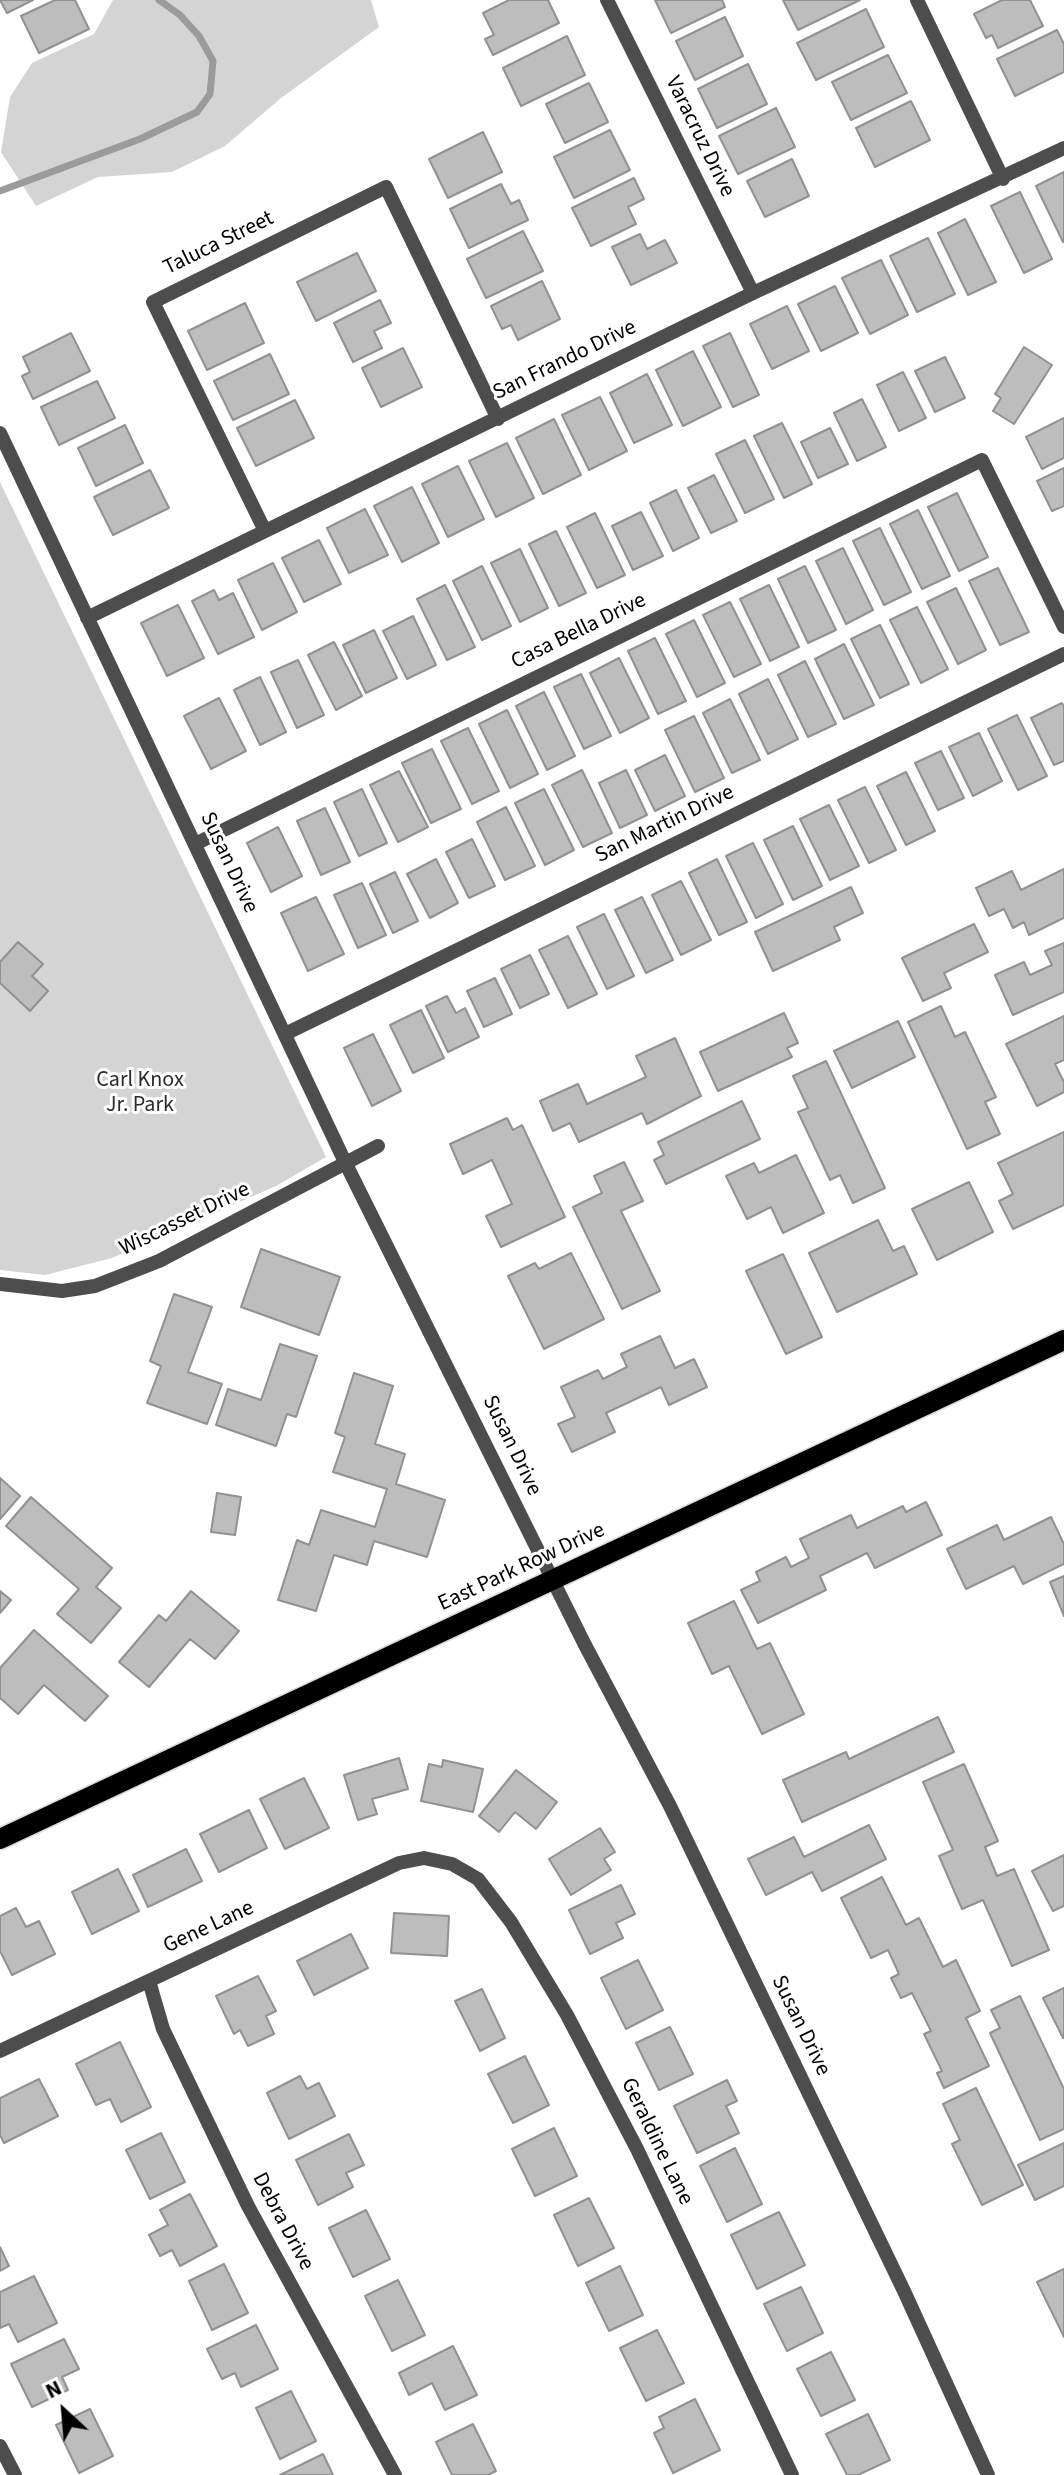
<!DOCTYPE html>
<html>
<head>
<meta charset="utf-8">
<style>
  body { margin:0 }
  #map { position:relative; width:1064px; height:2475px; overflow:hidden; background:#fff; font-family:"Source Sans 3",sans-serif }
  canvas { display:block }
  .north { position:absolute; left:24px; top:2371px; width:80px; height:80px; -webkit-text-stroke:6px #fff; paint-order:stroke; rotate:334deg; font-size:22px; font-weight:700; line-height:32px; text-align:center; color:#000 }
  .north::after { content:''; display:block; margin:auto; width:28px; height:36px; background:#000; clip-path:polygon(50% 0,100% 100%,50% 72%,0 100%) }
</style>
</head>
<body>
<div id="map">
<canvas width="1064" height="2475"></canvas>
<div class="north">N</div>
</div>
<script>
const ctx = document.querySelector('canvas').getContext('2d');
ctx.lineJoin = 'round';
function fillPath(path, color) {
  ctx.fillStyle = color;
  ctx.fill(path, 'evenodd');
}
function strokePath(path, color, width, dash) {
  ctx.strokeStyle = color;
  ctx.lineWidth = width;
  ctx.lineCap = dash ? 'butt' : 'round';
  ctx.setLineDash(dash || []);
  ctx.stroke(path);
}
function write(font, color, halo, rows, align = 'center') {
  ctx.font = font + ' "Source Sans 3",sans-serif';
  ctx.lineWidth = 6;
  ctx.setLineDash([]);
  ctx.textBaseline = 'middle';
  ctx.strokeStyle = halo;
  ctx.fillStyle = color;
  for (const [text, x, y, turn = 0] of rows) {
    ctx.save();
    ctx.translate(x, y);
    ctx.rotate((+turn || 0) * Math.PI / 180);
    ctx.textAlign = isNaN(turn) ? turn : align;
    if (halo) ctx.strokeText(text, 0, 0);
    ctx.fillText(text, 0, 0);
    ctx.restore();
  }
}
fillPath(new Path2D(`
  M113,0H371L379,27L281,98L225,146L172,172L98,177L36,206L1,152L10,97L32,63L94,34Z
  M0,482L326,1157L276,1186L112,1258L45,1275L0,1270Z`), '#d4d4d4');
strokePath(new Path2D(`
  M0,191L140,139L197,112L210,94L213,61L199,36L180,15L159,0`), '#9b9b9b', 7);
const building = new Path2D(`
  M0,0H33L7,13Z
  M55,0H75L89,29L39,53L21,16Z
  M509,0H548L559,23L493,55L485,39L494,35L483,13Z
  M655,0H722L725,7L671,33Z
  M783,0H860L798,30Z
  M1002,0H1030L1043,26L998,48L992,35L986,38L974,14Z
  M866,9L884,47L816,80L797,43Z
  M725,17L743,56L695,80L676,41Z
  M1057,30L1064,44V72L1015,96L997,59Z
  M567,36L585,75L521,106L503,68Z
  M888,55L907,93L851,120L832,82Z
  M748,64L767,104L717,128L698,89Z
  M589,83L608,122L565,143L546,104Z
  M911,101L930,140L875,167L856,128Z
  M776,108L795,147L738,174L719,136Z
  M610,130L630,170L574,198L554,157Z
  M483,132L502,172L448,198L429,159Z
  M792,159L809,196L765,217L747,181Z
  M1064,172V242H1063L1036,186Z
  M634,178L644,199L628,207L636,224L591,246L572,208Z
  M501,184L511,204L519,200L528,220L469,248L450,209Z
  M1020,192L1052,259L1024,273L991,206Z
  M965,219L996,282L968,295L938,233Z
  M523,231L543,271L486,298L467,259Z
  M640,234L647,249L665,240L677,263L631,285L612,247Z
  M928,238L955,294L917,312L890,256Z
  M357,253L376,291L316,321L297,282Z
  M881,260L908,315L870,334L842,278Z
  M542,281L560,319L518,340L511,325L502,329L491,306Z
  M835,286L858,333L821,351L798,304Z
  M380,300L391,323L374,331L382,348L353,362L334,323Z
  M245,303L264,343L207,370L188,331Z
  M787,306L809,351L772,369L750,324Z
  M71,333L90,371L33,399L22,376L30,372L23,357Z
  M730,333L759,395L733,407L703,346Z
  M1024,347L1052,365L1014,424L993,411L1001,398L995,394Z
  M403,348L422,387L381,407L362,368Z
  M693,351L721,407L683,426L656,370Z
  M270,354L289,394L233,420L214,381Z
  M945,357L965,398L935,412L915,371Z
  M903,372L926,418L899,431L877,385Z
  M647,374L672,425L634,443L610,393Z
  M97,381L115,418L59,445L41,407Z
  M600,397L627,451L589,470L562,415Z
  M862,399L886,447L857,461L834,413Z
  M295,400L314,438L256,466L237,428Z
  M1064,418V458L1042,469L1026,437Z
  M554,419L581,475L543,494L516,438Z
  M782,423L812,484L784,498L754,436Z
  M125,425L143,463L96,486L78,448Z
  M830,428L848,464L818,478L801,442Z
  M745,440L774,499L745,513L716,454Z
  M507,443L534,498L496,517L469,461Z
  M458,466L484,519L448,537L422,484Z
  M1064,468V506L1052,511L1037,481Z
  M150,470L169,508L113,535L94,497Z
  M714,475L737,521L711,533L688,488Z
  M412,487L439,543L402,562L374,506Z
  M676,490L699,538L673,551L650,503Z
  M957,493L988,557L959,571L928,507Z
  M365,509L388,555L349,573L327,528Z
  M918,510L950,576L922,589L890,524Z
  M641,512L663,556L633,570L612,526Z
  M595,513L625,575L597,588L567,527Z
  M880,528L911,592L884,605L853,541Z
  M556,531L586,593L559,606L529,544Z
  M319,540L341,584L304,602L282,558Z
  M843,548L873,610L846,624L816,561Z
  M520,549L548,608L520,622L491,563Z
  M273,563L297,612L262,630L238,580Z
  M482,566L511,626L482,640L453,581Z
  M805,566L836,630L808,643L778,579Z
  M998,568L1029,632L1000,645L969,581Z
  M445,585L475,647L447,660L417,599Z
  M769,585L799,647L770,661L740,599Z
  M956,588L986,650L958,664L927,602Z
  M214,590L219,600L233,593L254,637L218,654L192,601Z
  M730,602L761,664L734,677L703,615Z
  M178,605L204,658L167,676L141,623Z
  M917,607L948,669L921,683L890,620Z
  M413,616L436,665L407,679L383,631Z
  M694,620L725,683L697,697L666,634Z
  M880,625L909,684L880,698L851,639Z
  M374,630L397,678L366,693L343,645Z
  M655,638L686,701L658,714L628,651Z
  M334,642L362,696L336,710L308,655Z
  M844,644L874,705L844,719L815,659Z
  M619,658L649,718L620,733L590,673Z
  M298,660L324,715L297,728L271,672Z
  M805,661L836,724L808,737L778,675Z
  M581,674L611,736L584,749L554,687Z
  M260,677L286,732L260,745L234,690Z
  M768,679L798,739L768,754L739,694Z
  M544,692L575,756L547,770L516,706Z
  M219,698L246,751L211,769L184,716Z
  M730,699L760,760L732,773L703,713Z
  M1062,703L1064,707V761L1054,765L1031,718Z
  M507,710L538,774L510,788L479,724Z
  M1017,715L1047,776L1018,790L988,729Z
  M694,716L724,778L695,792L665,730Z
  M468,728L499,791L472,804L441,741Z
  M979,733L1002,781L973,796L949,747Z
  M432,749L461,809L431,823L402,763Z
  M941,751L964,798L938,810L915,763Z
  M665,755L685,796L655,811L635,770Z
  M582,770L612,833L583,847L552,785Z
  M626,770L647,815L620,828L599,783Z
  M399,771L428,827L398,842L370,785Z
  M906,772L935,831L906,845L877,786Z
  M865,787L896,850L869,863L838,800Z
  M362,789L387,843L359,856L334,802Z
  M544,789L574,850L545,865L515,803Z
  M829,805L859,866L830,880L800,819Z
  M506,807L535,866L505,880L477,822Z
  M325,808L350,862L321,875L297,821Z
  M793,826L822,886L793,900L764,840Z
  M278,827L302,876L271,892L247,843Z
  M472,839L495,886L469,898L446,852Z
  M753,843L783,904L756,918L726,856Z
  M436,859L458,903L430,918L407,874Z
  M717,859L747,922L719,935L689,873Z
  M1064,869V918L1029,935L1024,922L1013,928L1004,909L989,916L976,888L1012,871L1021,890Z
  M395,872L418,921L393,933L370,884Z
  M681,881L711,940L681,955L652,895Z
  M362,883L386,935L358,948L334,895Z
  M851,887L863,913L834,927L840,940L773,971L755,932Z
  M316,897L344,954L308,971L281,913Z
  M642,897L673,960L646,973L615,910Z
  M604,914L634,976L607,989L577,927Z
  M974,924L988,952L944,973L951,988L923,1001L902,958Z
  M568,936L597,994L568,1008L539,950Z
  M18,942L43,964L32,976L48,991L30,1011L0,983V962Z
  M1064,943V992L1013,1015L995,975L1024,962L1030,975L1052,965L1045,951Z
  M530,955L549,994L520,1008L501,969Z
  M495,978L512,1014L484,1027L467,991Z
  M447,996L456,1013L465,1008L479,1037L448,1052L426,1006Z
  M941,1006L955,1037L965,1032L996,1097L985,1102L1000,1134L967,1149L908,1022Z
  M421,1010L444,1058L413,1073L390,1025Z
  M784,1013L798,1043L787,1048L792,1057L718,1091L700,1052Z
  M1064,1016V1060L1055,1064L1064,1082V1092L1037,1106L1006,1044Z
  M898,1021L915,1057L852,1088L834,1051Z
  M373,1034L401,1091L372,1106L344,1048Z
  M675,1038L701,1096L647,1124L642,1113L579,1142L570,1123L553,1131L540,1101L578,1084L587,1104L646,1077L636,1056Z
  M826,1061L885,1188L853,1203L840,1175L830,1180L798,1112L808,1108L793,1076Z
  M742,1101L760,1139L666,1184L654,1160L664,1155L658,1142Z
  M507,1118L513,1130L522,1125L565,1217L501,1247L486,1216L512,1204L492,1160L463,1174L450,1144Z
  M1064,1132V1205L1013,1229L999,1201L1013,1194L998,1163Z
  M796,1155L824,1213L783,1233L771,1207L747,1219L726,1176L754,1163L759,1173Z
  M624,1162L643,1201L621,1211L660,1291L622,1309L573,1207L602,1193L594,1176Z
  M969,1182L993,1232L937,1260L912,1209Z
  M878,1220L893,1251L904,1246L917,1274L837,1312L809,1253Z
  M261,1249L340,1277L319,1335L241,1307Z
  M571,1253L604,1319L544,1349L508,1276L535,1263L539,1269Z
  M783,1254L822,1337L786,1354L746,1271Z
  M174,1294L212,1307L188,1372L222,1384L207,1424L147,1403L161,1366L150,1361Z
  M660,1336L675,1368L694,1359L707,1387L669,1405L661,1387L606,1413L615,1432L572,1452L558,1424L575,1417L561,1387L598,1370L603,1379L627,1367L621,1354Z
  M280,1344L317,1356L296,1417L287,1414L276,1446L216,1425L228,1389L261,1400Z
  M354,1373L393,1386L375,1444L405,1454L396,1484L445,1500L427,1557L374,1541L367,1565L334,1555L316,1611L278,1600L297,1540L309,1545L321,1510L375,1527L387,1489L333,1472L345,1437L335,1433Z
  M0,1478L20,1496L0,1519Z
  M217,1493L241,1497L235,1535L211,1532Z
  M31,1497L112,1568L96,1587L121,1608L91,1643L57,1614L79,1589L6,1526Z
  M926,1502L942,1535L875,1568L867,1553L820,1576L826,1590L758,1623L741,1590L760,1581L756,1572L786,1557L791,1567L809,1558L800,1539L851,1515L857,1528L903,1506L906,1512Z
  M1051,1517L1064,1544V1564L1023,1584L1014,1566L966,1589L947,1549L997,1525L1004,1540Z
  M1064,1576V1616L1050,1582Z
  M0,1591L11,1600L0,1613Z
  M191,1591L239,1631L215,1659L190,1639L149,1687L119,1662L159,1615L166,1621Z
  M734,1601L757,1649L770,1643L804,1714L762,1734L729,1666L712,1674L688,1623Z
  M34,1630L108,1696L85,1721L44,1685L18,1714L0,1698V1668Z
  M938,1717L954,1752L802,1822L783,1780L846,1752L849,1759Z
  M399,1758L408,1789L372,1799L377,1814L358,1820L344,1775Z
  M443,1760L483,1769L473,1812L421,1801L429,1764L442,1767Z
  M964,1764L998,1841L985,1847L997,1876L1014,1869L1049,1950L1012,1966L983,1900L962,1909L939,1856L953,1850L923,1782Z
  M516,1770L557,1802L536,1829L515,1812L499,1832L479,1816Z
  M304,1778L329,1828L285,1849L260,1799Z
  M249,1810L267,1848L219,1872L200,1834Z
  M869,1825L886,1859L822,1891L812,1872L766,1895L748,1859L794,1837L804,1857Z
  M600,1828L615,1852L604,1859L611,1870L571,1895L549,1859Z
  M186,1849L202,1881L148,1907L133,1875Z
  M1064,1855V1906L1053,1911L1032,1871Z
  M118,1869L139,1911L92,1934L72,1892Z
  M882,1877L906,1925L919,1918L943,1967L956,1960L980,2011L966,2018L989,2066L944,2088L937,2073L942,2071L924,2034L931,2031L912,1993L901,1998L891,1978L899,1974L888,1950L871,1958L841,1898Z
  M621,1885L635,1914L616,1923L623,1938L590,1954L569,1910Z
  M16,1908L26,1927L39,1921L55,1954L12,1975L0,1951V1916Z
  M394,1913L449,1916L447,1956L391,1953Z
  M351,1934L368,1968L314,1995L297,1961Z
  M638,1960L663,2010L626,2029L601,1978Z
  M258,1976L276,2011L266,2016L274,2034L248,2046L240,2030L234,2034L216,1996Z
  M1064,1988V2037L1063,2038L1043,1998Z
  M482,1989L505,2038L480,2051L455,2001Z
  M1020,1996L1064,2089V2129L1040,2140L990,2033L1000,2028L991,2010Z
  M670,2027L693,2074L659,2090L636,2043Z
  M120,2042L151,2107L121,2122L110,2099L96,2105L76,2064Z
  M525,2056L549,2105L513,2123L488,2074Z
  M300,2076L307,2089L319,2083L335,2116L289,2139L267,2093Z
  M39,2079L58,2116L4,2143L0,2135V2098Z
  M727,2080L737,2101L726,2106L739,2133L697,2153L674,2106Z
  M976,2088L1023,2185L982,2205L952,2144L960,2140L943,2104Z
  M554,2128L577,2176L535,2196L512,2149Z
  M161,2133L185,2182L150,2199L126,2150Z
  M349,2134L364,2165L346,2173L353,2187L318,2205L296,2160Z
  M1064,2143V2186L1035,2200L1018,2165Z
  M735,2148L762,2204L727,2222L700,2166Z
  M190,2194L217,2246L180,2266L172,2250L160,2256L149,2235L168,2225L160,2210Z
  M589,2198L614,2248L578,2266L554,2215Z
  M366,2210L390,2259L353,2277L329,2228Z
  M779,2212L805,2265L757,2289L731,2235Z
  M0,2247L9,2266L0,2271Z
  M224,2264L248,2313L212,2330L189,2281Z
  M620,2266L643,2315L609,2331L586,2283Z
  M1064,2269V2337L1037,2282Z
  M34,2276L57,2323L18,2342L9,2324L0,2328V2292Z
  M398,2280L425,2335L392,2351L365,2296Z
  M801,2287L823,2333L787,2351L764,2304Z
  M256,2325L278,2369L241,2387L235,2373L222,2379L207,2349Z
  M657,2330L684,2383L646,2401L620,2348Z
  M64,2339L79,2369L62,2377L68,2390L32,2407L11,2364Z
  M453,2346L477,2395L445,2410L432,2383L409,2395L399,2373Z
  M831,2352L855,2400L821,2416L797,2369Z
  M291,2391L316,2441L280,2459L256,2408Z
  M695,2399L720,2450L673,2473L654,2433L664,2428L659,2417Z
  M90,2409L113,2456L79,2473L56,2425Z
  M868,2414L890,2460L858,2475H847L826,2434Z
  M473,2424L496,2471L488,2475H452L436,2442Z
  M323,2454L333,2475H280Z`);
fillPath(building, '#bdbdbd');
strokePath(building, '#919191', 2);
const major = new Path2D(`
  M0,1839L1064,1340`);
strokePath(major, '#dbdbdb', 23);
strokePath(new Path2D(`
  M607,0L753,293
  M917,0L1003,179
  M0,433L345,1162L584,1643L670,1806L904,2291L988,2475
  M265,531L153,302L386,187L498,419
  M87,618L753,293L1064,148
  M195,844L982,460L1064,627
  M285,1034L1064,654
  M0,1284L62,1291L95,1286L159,1261L378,1146
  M149,1981L163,2029L248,2206L395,2475
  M0,2051L399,1863L424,1858L452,1864L478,1879L511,1922L567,2015L637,2149L792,2475
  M0,2446L15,2475`), '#4d4d4d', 14);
strokePath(major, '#000', 20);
write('22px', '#000', '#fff', [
  ["Varacruz Drive",699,137,64],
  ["Taluca Street",219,244,-26],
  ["San Frando Drive",565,361,-26],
  ["Casa Bella Drive",579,632,-26],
  ["San Martin Drive",665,825,-26],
  ["Susan Drive",228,863,65],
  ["Wiscasset Drive",185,1220,-26],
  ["Susan Drive",511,1446,64],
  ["East Park Row Drive",522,1568,-25],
  ["Gene Lane",209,1928,-25],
  ["Susan Drive",800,2026,64],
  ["Geraldine Lane",656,2142,64],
  ["Debra Drive",282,2222,62]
]);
write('22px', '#2b2b2b', '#fff', [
  ["Carl Knox",140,1081],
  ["Jr. Park",140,1106]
]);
</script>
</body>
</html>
